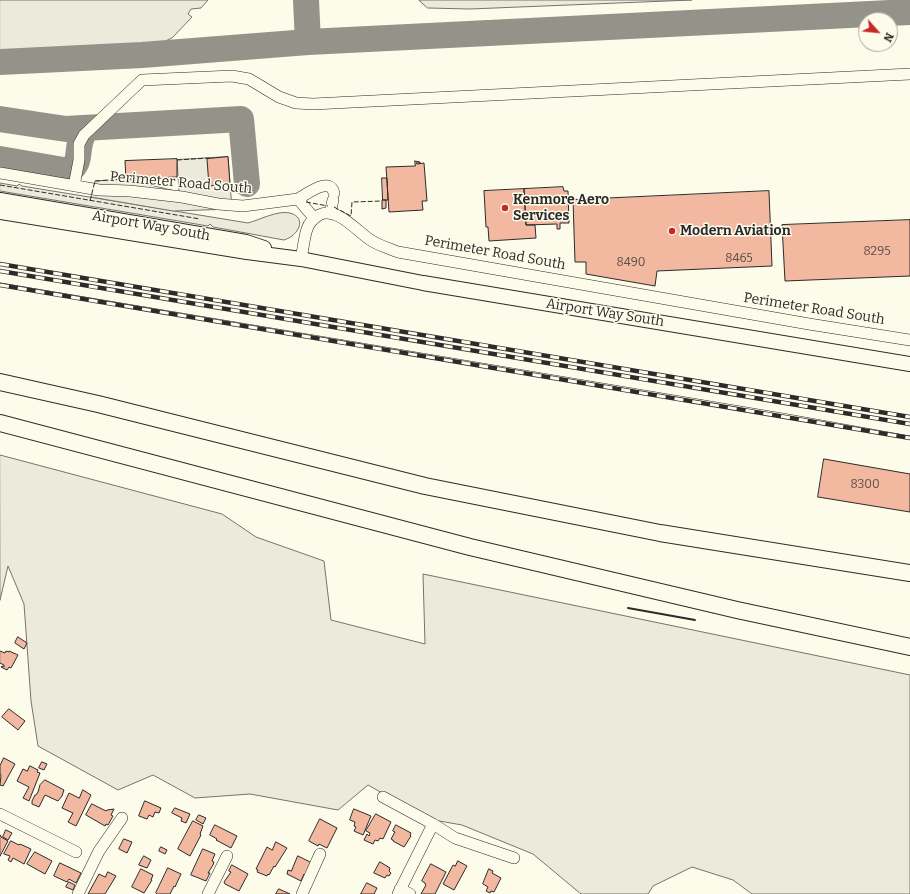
<!DOCTYPE html>
<html>
<head>
<meta charset="utf-8">
<style>
  body { margin:0 }
  #map { position:relative; width:910px; height:894px; overflow:hidden; background:#fdfbea; font-family:Bitter,serif }
  canvas { display:block }
  .north { position:absolute; left:858px; top:12px; width:40px; height:40px; box-sizing:border-box; background:#fdfbea; border:1px solid #a9a89e; border-radius:50%; rotate:117deg; font-size:11px; font-weight:700; line-height:16px; text-align:center; color:#2b2b2b }
  .north::after { content:''; display:block; margin:auto; width:14px; height:18px; background:#c62828; clip-path:polygon(50% 0,100% 100%,50% 72%,0 100%) }
</style>
</head>
<body>
<div id="map">
<canvas width="910" height="894"></canvas>
<div class="north">N</div>
</div>
<script>
const ctx = document.querySelector('canvas').getContext('2d');
ctx.lineJoin = 'round';
function fillPath(path, color) {
  ctx.fillStyle = color;
  ctx.fill(path, 'evenodd');
}
function strokePath(path, color, width, dash) {
  ctx.strokeStyle = color;
  ctx.lineWidth = width;
  ctx.lineCap = dash ? 'butt' : 'round';
  ctx.setLineDash(dash || []);
  ctx.stroke(path);
}
function write(font, color, halo, rows, align = 'center') {
  ctx.font = font + ' Bitter,serif';
  ctx.lineWidth = 3;
  ctx.setLineDash([]);
  ctx.textBaseline = 'middle';
  ctx.strokeStyle = halo;
  ctx.fillStyle = color;
  for (const [text, x, y, turn = 0] of rows) {
    ctx.save();
    ctx.translate(x, y);
    ctx.rotate((+turn || 0) * Math.PI / 180);
    ctx.textAlign = isNaN(turn) ? turn : align;
    if (halo) ctx.strokeText(text, 0, 0);
    ctx.fillText(text, 0, 0);
    ctx.restore();
  }
}
const green = new Path2D(`
  M0,0H208L201,8L191,9L188,14L192,17L172,38L154,46L0,54Z
  M419,0H692L470,9L428,8Z
  M0,183L17,186L19,184L22,186L248,223C259,220 278,210 290,213C308,218 298,236 284,240L213,227L210,224L208,226L0,191Z
  M0,455L222,514L256,537L324,561L331,620L425,644L423,574L910,675V894H752L733,880L692,867L653,886L648,894H581L533,854L462,825L428,819L368,785L338,810L250,794L195,798L153,775L118,790L38,746L31,701L24,604L8,566L0,600Z`);
fillPath(green, '#ecebdb');
strokePath(green, '#74746e', 1);
const parking = new Path2D(`
  M228,157L232,209L173,211L91,197L95,181L126,179L179,192L177,160Z`);
fillPath(parking, '#eceadb');
strokePath(parking, '#74746e', 1);
strokePath(new Path2D(`
  M306,0L308,42
  M0,62L142,55L308,42L910,12
  M0,119L66,129L241,119L247,184
  M0,159L69,171C82,163 76,150 82,137`), '#94938a', 26);
const building = new Path2D(`
  M228,157L230,184L209,186L207,159Z
  M177,159V177L126,179L125,161Z
  M415,161L420,162V163H416L417,164L424,163L427,201H422L423,210L389,212L386,167L415,166Z
  M382,178H387L388,200H383Z
  M563,187L564,191H568L569,223H560V229H557V224L526,225L524,189Z
  M524,189L526,225H535L536,238L489,241L488,227H486L484,191Z
  M769,191L772,266L657,271L655,286L586,274V262H575L573,200Z
  M383,200H386V208L382,209V201Z
  M910,220V276L785,281L782,225Z
  M824,459L910,474V512L818,497Z
  M18,637L27,643L24,649L15,643Z
  M0,651L5,653L6,651L9,652V651L18,655L11,668L9,667L7,670L1,667L2,666L4,667V665L0,663Z
  M9,709L25,721L18,730L2,717Z
  M4,758L15,764L3,786L0,785L1,775L0,774V766Z
  M42,762L47,764L44,770L39,768Z
  M30,766L38,770L37,772L40,773L29,801L23,798L29,787L17,781L23,769L27,771Z
  M45,780L64,790L62,796L58,801L45,795L39,807L32,804V801L35,795H36L38,792L40,785Z
  M83,790L91,795L76,826L68,822L73,813L62,808L69,793L79,798Z
  M145,801L161,808L159,813L155,812L153,817L149,815L147,819L139,816Z
  M92,804L106,811L107,810L114,809L111,815L113,816L108,825L106,824L105,826L86,815Z
  M175,808L190,814L186,823L181,821L182,818L172,813Z
  M354,809L371,816L363,835L354,831L356,827L354,826L355,822L350,820Z
  M376,814L391,822L383,839L380,838L378,841L375,840L373,844L364,840L367,834L369,836L370,833L366,831Z
  M199,815L206,818L203,824L196,820Z
  M320,819L337,828L327,848L319,844L318,846L309,841Z
  M193,821L203,826L200,834L201,835L190,856L178,849Z
  M215,825L237,836L231,848L216,840L217,839L210,835Z
  M396,825L411,833L410,835L411,836L404,847L393,841V840L391,839L395,832L393,831Z
  M6,830L12,833L8,840L3,837Z
  M0,835L1,836V837L8,841L0,856Z
  M124,839L132,842L127,853L119,849Z
  M11,841L19,845L20,844L31,849L24,864L13,858L11,862L8,860L10,856L4,854Z
  M276,842L287,848L275,867L274,866L269,875L268,874L267,876L257,872L258,870L256,869L267,847L272,850Z
  M161,847L167,850L165,854L159,851Z
  M203,849L215,854L212,861L214,862L213,865L208,873H210L206,881L191,875Z
  M35,852L52,861L45,874L27,864Z
  M144,856L151,860L147,868L139,865Z
  M298,856L312,863L306,876L304,874L301,881L287,874L288,870L291,871Z
  M458,861L467,866L454,890L443,884L453,865L455,866Z
  M380,862L390,868L389,871L391,873L389,876L387,875L385,878L374,873Z
  M60,863L81,873L76,883L69,879L67,882L54,876Z
  M431,864L446,872L435,894H421L426,885L425,884V883L422,881Z
  M232,865L248,874L239,891L225,884L224,882L231,872L229,871Z
  M168,868L181,874L175,887L174,886L170,894H157L156,893Z
  M141,869L153,875L151,880H152L144,893L132,887Z
  M489,869L493,871L492,873L501,878L494,892L491,891L490,893L486,891L488,887L483,884Z
  M108,872L116,876L105,894H88L99,874L105,877Z
  M69,882L75,885L73,890L66,887Z
  M367,883L377,888L374,894H361Z
  M279,889L290,894H276Z`);
fillPath(building, '#f2b8a0');
strokePath(building, '#2b2b2b', 1);
const minor = new Path2D(`
  M0,173L99,190L130,191L182,197L218,204L243,206L298,199L314,218
  M74,186L79,160V144L84,135L142,80L232,76L249,79L279,97L296,103L313,104L910,74
  M298,199C307,194 330,176 334,193
  M330,213L333,200
  M301,259C303,250 304,238 307,229C309,223 314,218 319,215C336,206 356,230 369,239C377,245 388,248 398,252L809,324L910,340
  M0,277L787,408L910,430
  M383,797L433,824L455,838L514,858
  M0,814L76,852
  M400,889L410,894
  M78,894L99,851L122,818
  M208,894L227,856
  M302,894L320,854
  M398,894L433,824`);
const major = new Path2D(`
  M0,200L246,242L264,248
  M0,212L247,252L301,259L423,283L910,364`);
const highway = new Path2D(`
  M0,382L98,404L425,486L660,533L910,573
  M0,423L470,547L737,610L910,647`);
strokePath(minor, '#2b2b2b', 12);
strokePath(major, '#2b2b2b', 16);
strokePath(highway, '#2b2b2b', 18);
strokePath(minor, '#fdfbea', 11);
strokePath(major, '#fdfbea', 14);
strokePath(highway, '#fdfbea', 16);
const rail = new Path2D(`
  M0,264L910,417
  M0,271L910,424
  M0,285L910,438`);
strokePath(rail, '#2b2b2b', 4.5);
strokePath(rail, '#fdfbea', 3, [9]);
strokePath(new Path2D(`
  M177,160L209,158
  M0,185L200,219
  M90,201L95,181L126,179
  M306,202L328,206
  M334,207L351,216L352,202L382,201`), '#2b2b2b', 1, [5, 2]);
strokePath(new Path2D(`
  M628,608L695,620`), '#2b2b2b', 2);
for (const [x, y, r, color] of [
  [505,208,4,"#c62828"],
  [672,231,4,"#c62828"]
]) {
  const dot = new Path2D();
  dot.arc(x, y, r, 0, 2 * Math.PI);
  ctx.fillStyle = color;
  ctx.fill(dot);
  strokePath(dot, '#fdfbea', 1.5);
}
write('12px', '#5d4e48', null, [
  ["8295",877,252],
  ["8465",739,259],
  ["8490",631,263],
  ["8300",865,485]
]);
write('14px', '#2b2b2b', '#fdfbea', [
  ["Perimeter Road South",181,183,5],
  ["Airport Way South",151,226,10],
  ["Perimeter Road South",495,253,10],
  ["Perimeter Road South",814,309,9],
  ["Airport Way South",605,313,9]
]);
write('bold 14px', '#2b2b2b', '#fdfbea', [
  ["Kenmore Aero",513,200],
  ["Services",513,216],
  ["Modern Aviation",680,231]
], 'left');
</script>
</body>
</html>
